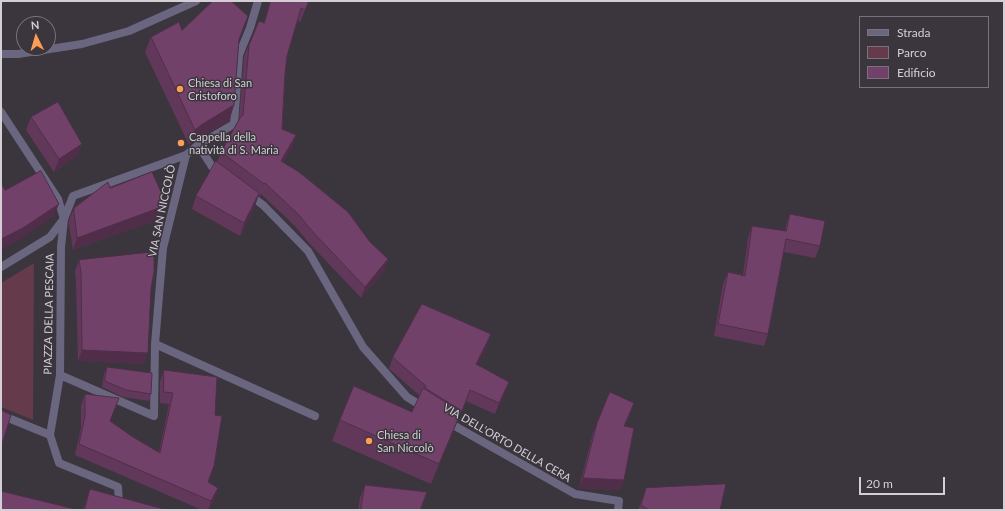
<!DOCTYPE html>
<html>
<head>
<meta charset="utf-8">
<style>
  body { margin:0 }
  #map { position:relative; width:1005px; height:511px; overflow:hidden; background:#3b353e; font-family:Lato,sans-serif }
  canvas { display:block }
  .frame { position:absolute; inset:0; border:2px solid #d3cfd5; pointer-events:none }
  .legend { position:absolute; left:859px; top:16px; width:130px; height:72px; box-sizing:border-box; background:#3b353e; border:1px solid #78737a; margin:0; padding:5px 7px; list-style:none; font-size:12px; color:#d3cfd5 }
  .legend li { display:flex; align-items:center; gap:8px; height:20px }
  .legend b { width:20px; border:1px solid #78737a }
  .north { position:absolute; left:16px; top:16px; width:40px; height:40px; box-sizing:border-box; background:#3b353e; border:1px solid #78737a; border-radius:50%; rotate:355deg; font-size:11px; font-weight:700; line-height:16px; text-align:center; color:#d3cfd5 }
  .north::after { content:''; display:block; margin:auto; width:14px; height:18px; background:#fc9d53; clip-path:polygon(50% 0,100% 100%,50% 72%,0 100%) }
  .scale { position:absolute; left:859px; top:477px; width:86px; height:18px; box-sizing:border-box; border:2px solid #d3cfd5; border-top:0; padding-left:5px; font-size:12px; line-height:14px; white-space:nowrap; color:#d3cfd5; -webkit-text-stroke:3px #3b353e; paint-order:stroke }
</style>
</head>
<body>
<div id="map">
<canvas width="1005" height="511"></canvas>
<div class="frame"></div>
<ul class="legend">
<li><b style="height:5px;background:#6a667f"></b>Strada</li>
<li><b style="height:11px;background:#653a4b"></b>Parco</li>
<li><b style="height:11px;background:#724169"></b>Edificio</li>
</ul>
<div class="north">N</div>
<div class="scale">20 m</div>
</div>
<script>
const ctx = document.querySelector('canvas').getContext('2d');
ctx.lineJoin = 'round';
function fillPath(path, color) {
  ctx.fillStyle = color;
  ctx.fill(path, 'evenodd');
}
function strokePath(path, color, width, dash) {
  ctx.strokeStyle = color;
  ctx.lineWidth = width;
  ctx.lineCap = dash ? 'butt' : 'round';
  ctx.setLineDash(dash || []);
  ctx.stroke(path);
}
function write(font, color, halo, rows, align = 'center') {
  ctx.font = font + ' Lato,sans-serif';
  ctx.lineWidth = 3;
  ctx.setLineDash([]);
  ctx.textBaseline = 'middle';
  ctx.strokeStyle = halo;
  ctx.fillStyle = color;
  for (const [text, x, y, turn = 0] of rows) {
    ctx.save();
    ctx.translate(x, y);
    ctx.rotate((+turn || 0) * Math.PI / 180);
    ctx.textAlign = isNaN(turn) ? turn : align;
    if (halo) ctx.strokeText(text, 0, 0);
    ctx.fillText(text, 0, 0);
    ctx.restore();
  }
}
fillPath(new Path2D(`
  M34,263L33,420L1,407V283Z`), '#653a4b');
strokePath(new Path2D(`
  M1,54H18L82,44L129,31L196,1
  M1,112L58,199L64,219L73,196L186,155L198,145L234,124L239,55L250,28L258,1
  M198,145L213,168L220,173
  M248,194L263,205L308,251L363,347L407,397L425,408
  M1,267L50,237L63,220
  M155,344L315,416
  M60,375L154,416L155,344L163,248L186,155
  M1,415L50,435L60,375L61,247L64,219
  M446,421L575,494L619,501L618,510
  M50,435L59,463L118,487L119,503L123,504`), '#6a667f', 8);
fillPath(new Path2D(`
  M270,1H309L300,22L298,20L287,56L285,74L282,129L296,135L292,147L283,162L370,242L388,259L384,271L361,298L309,243L294,225L261,194L260,196L259,195L255,206L240,236L192,209L196,196L217,162L221,152L239,119L244,56L249,45L264,23Z
  M182,30L239,41L234,105L229,121L195,140L189,145L145,52L151,37Z
  M31,117L82,144L77,156L54,172L26,130Z
  M110,188L162,218L73,250L69,225V220L74,208Z
  M790,214L820,246L815,258L784,252L768,334L764,346L714,336L723,284L728,272L743,275L748,238L752,226L785,231L786,226Z
  M79,260L151,288L144,364L78,361L76,283L75,271Z
  M487,346L477,365L505,393L495,414L466,401L457,422L431,484L332,441L340,420L412,412L420,396L394,373L389,369L393,357Z
  M107,367L151,394L149,401L123,397L102,387L104,374Z
  M164,370L208,482L218,488L214,500L208,510H202L75,455L81,428V405L85,394L110,421L133,437L159,452L169,404L160,403V381Z
  M634,403L625,426L624,480L620,490L579,488L593,433L597,423Z
  M365,485L427,492L421,510H358L360,498Z
  M646,488L720,510H638Z
  M90,489L167,510H83Z`), '#62385a');
fillPath(new Path2D(`
  M234,105L229,121L195,140L189,145L195,130L201,125Z
  M296,135L292,147L277,172L281,161Z
  M82,144L77,156L54,172L59,159Z
  M259,193L255,206L240,236L244,223Z
  M59,204L54,216L18,241L1,249V239Z
  M167,205L162,218L73,250L77,238Z
  M388,259L384,271L361,298L365,287Z
  M491,334L487,346L472,375L476,364Z
  M82,350L148,353L144,364L78,361Z
  M509,382L505,393L495,414L499,403Z
  M461,412L453,432L431,484L439,464Z
  M583,478L624,480L620,490L579,488Z
  M218,488L214,500L208,510L211,501Z`), '#502e4a');
const building = new Path2D(`
  M213,1H231L248,16L239,39L234,105L201,125L195,130L151,37L179,22L182,30Z
  M271,1H309L305,10L301,8L287,56L285,74L282,129L296,135L281,161L299,172L348,212L370,242L388,259L365,287L313,232L298,214L265,183L264,184L221,152L240,118L243,115L249,45L259,21L264,23Z
  M58,102L82,144L59,159L31,117Z
  M216,161L259,193L244,223L196,196Z
  M41,171L59,204L23,228L1,239V183L5,190Z
  M152,172L167,205L77,238L74,212V208L108,182L110,188Z
  M790,214L825,221L820,246L786,239L768,334L718,324L728,272L745,276L752,226L786,231Z
  M154,252V272L151,288L148,353L82,350L81,272L79,260Z
  M422,304L491,334L476,364L509,382L499,403L470,390L462,411L425,388L426,386L398,362L393,357Z
  M107,367L152,373L151,394L126,390L105,381Z
  M164,370L217,377L215,415L222,416L214,466L208,482L218,488L211,501L79,444L85,416V394L119,398L110,421L133,437L160,453L173,393L164,392Z
  M354,386L412,412L423,388L461,412L439,464L340,420Z
  M610,392L634,403L624,426L634,428L624,480L583,478L597,423Z
  M1,410L11,415L1,447Z
  M726,484L720,510H649L641,505L646,488Z
  M365,485L427,492L420,510H361Z
  M90,489L167,510H85Z
  M1,491L79,510H1Z`);
fillPath(building, '#724169');
strokePath(building, '#502e4a', 1);
for (const [x, y, r, color] of [
  [180,89,4,"#fc9d53"],
  [181,143,4,"#fc9d53"],
  [369,441,4,"#fc9d53"]
]) {
  const dot = new Path2D();
  dot.arc(x, y, r, 0, 2 * Math.PI);
  ctx.fillStyle = color;
  ctx.fill(dot);
  strokePath(dot, '#3b353e', 1.5);
}
write('11px', '#d3cfd5', '#3b353e', [
  ["Chiesa di San",188,83],
  ["Cristoforo",188,96],
  ["Cappella della",189,137],
  ["natività di S. Maria",189,150],
  ["Chiesa di",377,435],
  ["San Niccolò",377,448]
], 'left');
write('11px', '#d3cfd5', '#3b353e', [
  ["VIA SAN NICCOLÒ",162,211,-78],
  ["PIAZZA DELLA PESCAIA",49,314,-89],
  ["VIA DELL'ORTO DELLA CERA",507,443,30]
]);
</script>
</body>
</html>
